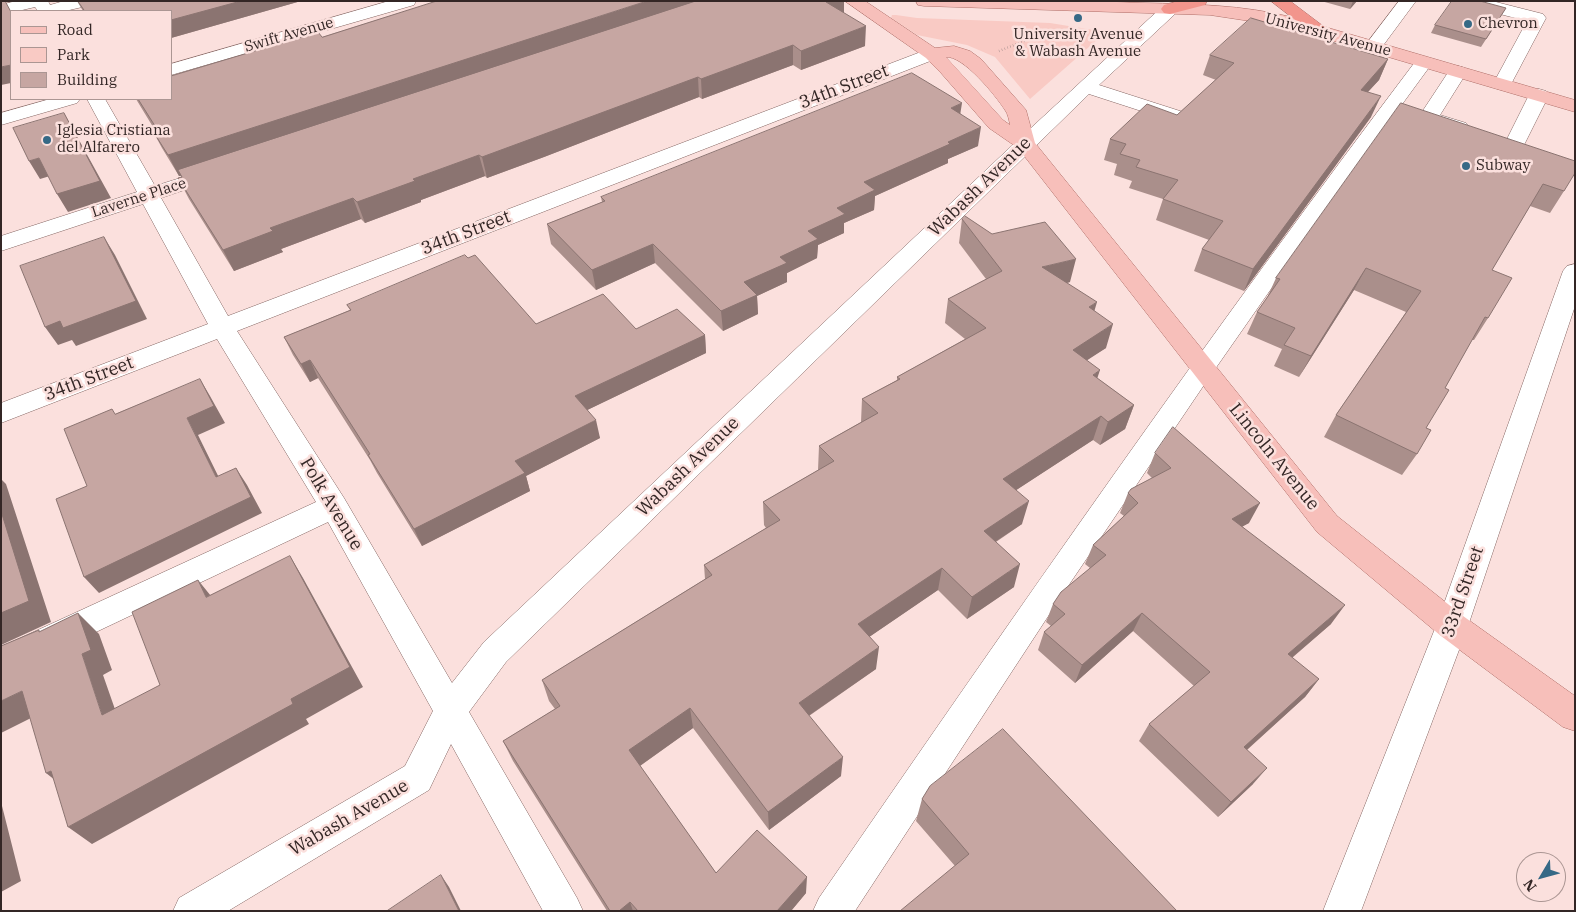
<!DOCTYPE html>
<html>
<head>
<meta charset="utf-8">
<style>
  body { margin:0 }
  #map { position:relative; width:1576px; height:912px; overflow:hidden; background:#fbe0dd; font-family:"IBM Plex Serif",serif }
  canvas { display:block }
  .frame { position:absolute; inset:0; border:2px solid #332625; pointer-events:none }
  .legend { position:absolute; left:10px; top:10px; width:162px; height:90px; box-sizing:border-box; background:#fbe0dd; border:1px solid #ab9693; margin:0; padding:6px 9px; list-style:none; font-size:15px; color:#332625 }
  .legend li { display:flex; align-items:center; gap:10px; height:25px }
  .legend b { width:25px; border:1px solid #ab9693 }
  .north { position:absolute; left:1516px; top:852px; width:50px; height:50px; box-sizing:border-box; background:#fbe0dd; border:1px solid #ab9693; border-radius:50%; rotate:233deg; font-size:14px; font-weight:700; line-height:20px; text-align:center; color:#332625 }
  .north::after { content:''; display:block; margin:auto; width:18px; height:22px; background:#366986; clip-path:polygon(50% 0,100% 100%,50% 72%,0 100%) }
</style>
</head>
<body>
<div id="map">
<canvas width="1576" height="912"></canvas>
<div class="frame"></div>
<ul class="legend">
<li><b style="height:6px;background:#f7bfba"></b>Road</li>
<li><b style="height:14px;background:#f9cac4"></b>Park</li>
<li><b style="height:14px;background:#c6a6a2"></b>Building</li>
</ul>
<div class="north">N</div>
</div>
<script>
const ctx = document.querySelector('canvas').getContext('2d');
ctx.lineJoin = 'round';
function fillPath(path, color) {
  ctx.fillStyle = color;
  ctx.fill(path, 'evenodd');
}
function strokePath(path, color, width, dash) {
  ctx.strokeStyle = color;
  ctx.lineWidth = width;
  ctx.lineCap = dash ? 'butt' : 'round';
  ctx.setLineDash(dash || []);
  ctx.stroke(path);
}
function write(font, color, halo, rows, align = 'center') {
  ctx.font = font + ' "IBM Plex Serif",serif';
  ctx.lineWidth = 5;
  ctx.setLineDash([]);
  ctx.textBaseline = 'middle';
  ctx.strokeStyle = halo;
  ctx.fillStyle = color;
  for (const [text, x, y, turn = 0] of rows) {
    ctx.save();
    ctx.translate(x, y);
    ctx.rotate((+turn || 0) * Math.PI / 180);
    ctx.textAlign = isNaN(turn) ? turn : align;
    if (halo) ctx.strokeText(text, 0, 0);
    ctx.fillText(text, 0, 0);
    ctx.restore();
  }
}
fillPath(new Path2D(`
  M896,15L917,18L1050,23L1106,32L1030,99L995,57L967,45L917,35L891,18L892,15Z`), '#f9cac4');
const minor = new Path2D(`
  M16,1H48L50,5L64,1H93L91,5L65,11H38L35,7L1,15V5Z
  M389,1H416L414,5L171,75V64Z
  M1399,1H1416L1379,51L1373,52L1367,51L1364,47Z
  M1463,1H1492L1543,14L1546,18L1509,88L1502,90L1495,88L1493,84L1527,21L1465,5Z
  M1170,4L1176,5L1179,9L1176,13L1099,85L1183,112L1186,116L1183,120L1176,122L1169,120L1089,94L506,662L469,712L577,898L583,911H543L451,744L429,790L228,911H173L179,898L405,766L433,711L328,522L1,677V647L316,502L217,339L1,423V403L208,324L143,204L1,251V236L137,192L87,99H105L155,186L215,167L222,169L225,173L222,177L161,198L228,316L926,50L932,49L938,50L941,54L938,58L237,331L344,498L452,683L484,642L1018,140L1164,5Z
  M1424,57L1430,58L1433,62L1354,170L1206,382L1060,598L855,911H813L819,898C1014,615 1210,333 1418,58Z
  M1458,66L1465,68L1467,72L1440,115L1466,123L1469,127L1466,131L1459,133L1421,122L1418,118L1451,68Z
  M1539,89L1546,91L1549,95L1524,145L1521,149L1514,151L1507,149L1504,145L1529,95L1532,91Z
  M50,99H80L77,103L1,125V113Z
  M1575,264V306L1468,626L1361,911H1323L1436,626L1563,271L1567,266Z`);
const major = new Path2D(`
  M845,1H865L935,48L954,46L970,51L981,59L1026,110L1035,143L1337,516L1463,616L1575,696V731L1563,727L1441,636L1317,532L1018,148L989,128L941,73L926,58ZM946,57C963,55 996,96 1005,110C1008,114 1009,120 1010,125L1003,120Z
  M916,1C992,1 1068,0 1144,3C1193,4 1243,5 1291,17L1575,100V112L1283,26L1210,15L924,6L918,5Z`);
const highway = new Path2D(`
  M1179,1H1207L1205,5L1170,14L1164,13L1161,9L1164,5Z
  M1271,1H1290L1331,32L1328,36L1322,37L1316,36Z`);
strokePath(minor, '#846663', 1);
strokePath(major, '#af6e68', 1);
strokePath(highway, '#af6e68', 1);
strokePath(new Path2D(`
  M999,51L1052,30`), '#a38e8c', 2.5, [0.5, 2.5]);
fillPath(minor, '#fff');
fillPath(major, '#f7bfba');
fillPath(highway, '#f2958c');
fillPath(new Path2D(`
  M77,1H301L171,38V11H83Z
  M844,1V13L865,46L801,70L793,65L702,99L699,97L544,157L487,178L485,176L421,200V202L365,223L361,219L281,249L283,252L234,271L189,199L178,178L182,177L181,176H179L162,148L151,128L153,127L136,99H171L322,37Z
  M1321,1H1357L1350,9Z
  M1506,8L1481,47L1431,33L1435,25Z
  M1210,55L1388,59L1379,80L1368,92L1371,117L1244,291L1194,271L1202,249L1209,240L1156,220L1163,199L1129,188L1132,181L1114,175L1117,164L1104,160L1110,139L1177,115L1216,80L1203,75Z
  M1401,103L1564,191L1550,213L1530,206L1492,270L1488,318L1474,340H1472L1445,388L1426,428L1417,454L1402,475L1324,437L1336,415L1406,312L1354,290L1299,377L1274,366L1282,349L1247,334L1257,312L1266,300L1276,278Z
  M960,113L978,146L948,159V163L875,196L874,210L844,223V233L818,245L817,258L787,273V282L757,296L758,314L723,331L655,263L596,290L551,244L547,224L602,202L601,197Z
  M962,219L992,234L1070,282L1067,283L1094,311L1106,348L1086,360L1097,378L1134,405L1125,429L1100,445L1093,440L1016,490L1022,524L996,542L1014,587L967,619L938,590L869,637L876,669L809,716L841,776L769,830L693,728L640,766L716,873L806,893L791,911H607L513,761L503,741L555,709L549,701L542,680L705,579L704,565L766,528L764,525L763,502L818,470L819,446L861,422L862,399L897,380V377L965,339L945,323L948,299L986,279L959,243Z
  M347,305L536,324L636,329L705,335L706,353L587,410L600,438L526,476L530,491L422,546L377,473L370,460L318,378L310,382L293,355L284,337L350,310Z
  M1155,453L1249,523L1242,526L1331,624L1292,658L1319,679L1305,697L1247,750L1253,784L1218,817L1139,741L1149,724L1194,686L1133,631L1075,683L1038,650L1044,632L1051,626L1046,622L1053,604L1090,568L1085,564L1093,545L1124,516L1120,513L1128,493L1152,478L1147,473Z
  M922,799L1177,911L955,866L916,821Z`), '#aa8f8b');
fillPath(new Path2D(`
  M241,1H301L171,38V20Z
  M647,1H707L178,170L181,176H179L168,155Z
  M828,1H844V15L826,2Z
  M1353,1H1357L1350,9Z
  M866,26L865,46L801,70V51Z
  M793,45V65L702,99L701,79Z
  M1388,59L1379,80L1351,110L1361,90Z
  M11,65V83L1,85V67Z
  M698,77L699,97L544,157L487,178L482,157Z
  M1381,96L1371,117L1244,291L1253,269Z
  M962,103L959,122L951,108Z
  M64,113L111,198L68,212L57,194Z
  M981,127L978,146L948,159V163L875,196L874,210L844,223V233L818,245L817,258L787,273V282L757,296L758,314L723,331L721,311L744,282L780,257L808,231L837,208L864,182L948,142Z
  M479,155L485,176L421,200V202L365,223L357,202L413,179Z
  M39,158L50,176L40,179L29,161Z
  M353,198L361,219L281,249L283,252L234,271L223,250L270,228Z
  M104,237L115,255L147,319L76,346L72,340L58,345L45,327Z
  M653,244L655,263L596,290L592,270Z
  M1076,259L1070,282L1037,290L1042,267Z
  M1366,268L1354,290L1299,377L1311,356Z
  M1097,302L1090,326L1089,307Z
  M1113,324L1106,348L1066,374L1073,350Z
  M705,335L706,353L579,414L575,396Z
  M310,360L318,378L310,382L301,364Z
  M1100,370L1092,394L1093,375Z
  M200,379L210,396L225,423L198,435L227,494L216,477L187,418Z
  M1134,405L1125,429L1100,445L1108,422Z
  M1101,416L1093,440L998,502L1003,479Z
  M596,420L600,438L526,476L530,491L422,546L414,529L515,461Z
  M236,468L247,485L262,513L99,593L84,577Z
  M1,479L6,484L51,622L1,645Z
  M1029,501L1022,524L978,553L984,531Z
  M1260,503L1249,523L1222,538L1232,519Z
  M290,556L303,578L363,687L306,719L309,724L92,844L68,827L291,699Z
  M1020,564L1014,587L967,619L972,597Z
  M942,568L938,590L856,646L858,624Z
  M198,580L215,601L206,597Z
  M1345,605L1331,624L1275,672L1288,654Z
  M78,613L99,634L112,670L103,675L124,735L102,715L82,654Z
  M1142,613L1133,631L1075,683L1082,665Z
  M879,647L876,669L798,723L799,703Z
  M1319,679L1305,697L1231,764L1244,747Z
  M22,691L45,711L1,733V701Z
  M690,708L693,728L634,770L629,750Z
  M843,757L841,776L769,830L768,812Z
  M1267,768L1253,784L1218,817L1231,802Z
  M51,771L70,792L46,773Z
  M1,802L21,881L1,892Z
  M441,875L449,887L461,911H459Z
  M807,877L806,893L791,911H777Z
  M630,902L633,911H619Z`), '#8b7471');
const building = new Path2D(`
  M1,1H5L11,12V65L1,67Z
  M78,1H241L171,20V11H85Z
  M437,1H647L168,155L151,128L155,126L138,99H171V76L318,32L322,37Z
  M696,1H828L826,2L866,26L801,51L793,45L701,79L698,77L539,136L482,157L479,155L413,179L415,181L357,202L353,198L270,228L273,231L223,250L178,178L182,177L178,170Z
  M1452,1H1480L1506,8L1486,39L1435,25Z
  M1251,18L1388,59L1361,90L1381,96L1253,269L1202,249L1223,221L1163,199L1178,180L1136,167L1140,160L1120,154L1126,144L1110,139L1147,104L1177,115L1234,63L1210,55Z
  M912,73L962,103L951,108L981,127L948,142L950,144L864,182L875,190L837,208L845,214L808,231L818,239L780,257L787,263L744,282L757,295L721,311L653,244L592,270L547,224L605,201L601,197Z
  M1401,103L1575,161V173L1564,191L1543,184L1492,270L1512,278L1488,318L1485,317L1445,388L1449,390L1426,428L1431,430L1417,454L1336,415L1421,291L1366,268L1311,356L1284,345L1295,328L1257,312L1280,279L1276,278Z
  M64,113L100,181L57,194L39,158L29,161L13,128Z
  M965,216L992,234L1045,222L1076,259L1042,267L1097,302L1089,307L1113,324L1073,350L1100,370L1093,375L1134,405L1108,422L1101,416L1003,479L1029,501L984,531L1020,564L972,597L942,568L858,624L879,647L799,703L843,757L768,812L690,708L629,750L716,873L757,830L807,877L777,911H638L630,902L619,911H610L503,741L560,706L542,680L712,575L704,565L780,520L763,502L834,461L819,446L878,413L862,399L900,379L897,377L986,328L948,299L1002,271L962,219Z
  M104,237L136,301L63,328L60,321L45,327L20,266Z
  M465,255L468,258L475,255L536,324L603,294L636,329L677,309L705,335L575,396L596,420L515,461L525,473L414,529L368,455L370,454L310,360L301,364L284,337L351,310L347,305Z
  M200,379L214,406L187,418L216,477L236,468L251,497L84,577L56,499L87,486L64,429L112,409L115,414Z
  M1173,427L1260,503L1232,519L1345,605L1288,654L1319,679L1244,747L1267,768L1231,802L1149,724L1210,672L1142,613L1082,665L1044,632L1065,614L1053,604L1061,592L1106,555L1093,545L1138,503L1128,493L1131,489L1171,468L1155,453Z
  M1,511L29,601L1,613Z
  M290,556L350,667L291,699L293,704L68,827L51,771L46,773L22,691L1,701V646L39,630V632L78,613L91,650L82,654L102,715L160,685L132,612L198,580L206,597Z
  M1003,729L1177,911H900L969,854L922,799L930,786Z
  M441,875L459,911H387Z`);
fillPath(building, '#c6a6a2');
strokePath(building, '#8b7471', 1);
for (const [x, y, r, color] of [
  [1078,18,5,"#366986"],
  [1468,24,5,"#366986"],
  [47,140,5,"#366986"],
  [1466,166,5,"#366986"]
]) {
  const dot = new Path2D();
  dot.arc(x, y, r, 0, 2 * Math.PI);
  ctx.fillStyle = color;
  ctx.fill(dot);
  strokePath(dot, '#fbe0dd', 2);
}
write('15px', '#332625', '#fbe0dd', [
  ["Chevron",1478,24],
  ["University Avenue",1078,35,"center"],
  ["& Wabash Avenue",1078,52,"center"],
  ["Iglesia Cristiana",57,131],
  ["del Alfarero",57,148],
  ["Subway",1476,166]
], 'left');
write('15px', '#332625', '#fbe0dd', [
  ["Swift Avenue",289,35,-16],
  ["University Avenue",1328,35,15],
  ["Laverne Place",139,198,-18]
]);
write('18px', '#332625', '#fbe0dd', [
  ["34th Street",844,87,-21],
  ["Wabash Avenue",980,187,-44],
  ["34th Street",466,233,-21],
  ["34th Street",89,379,-21],
  ["Lincoln Avenue",1274,457,51],
  ["Wabash Avenue",688,467,-44],
  ["Polk Avenue",331,504,59],
  ["33rd Street",1463,592,-71],
  ["Wabash Avenue",349,818,-30]
]);
</script>
</body>
</html>
